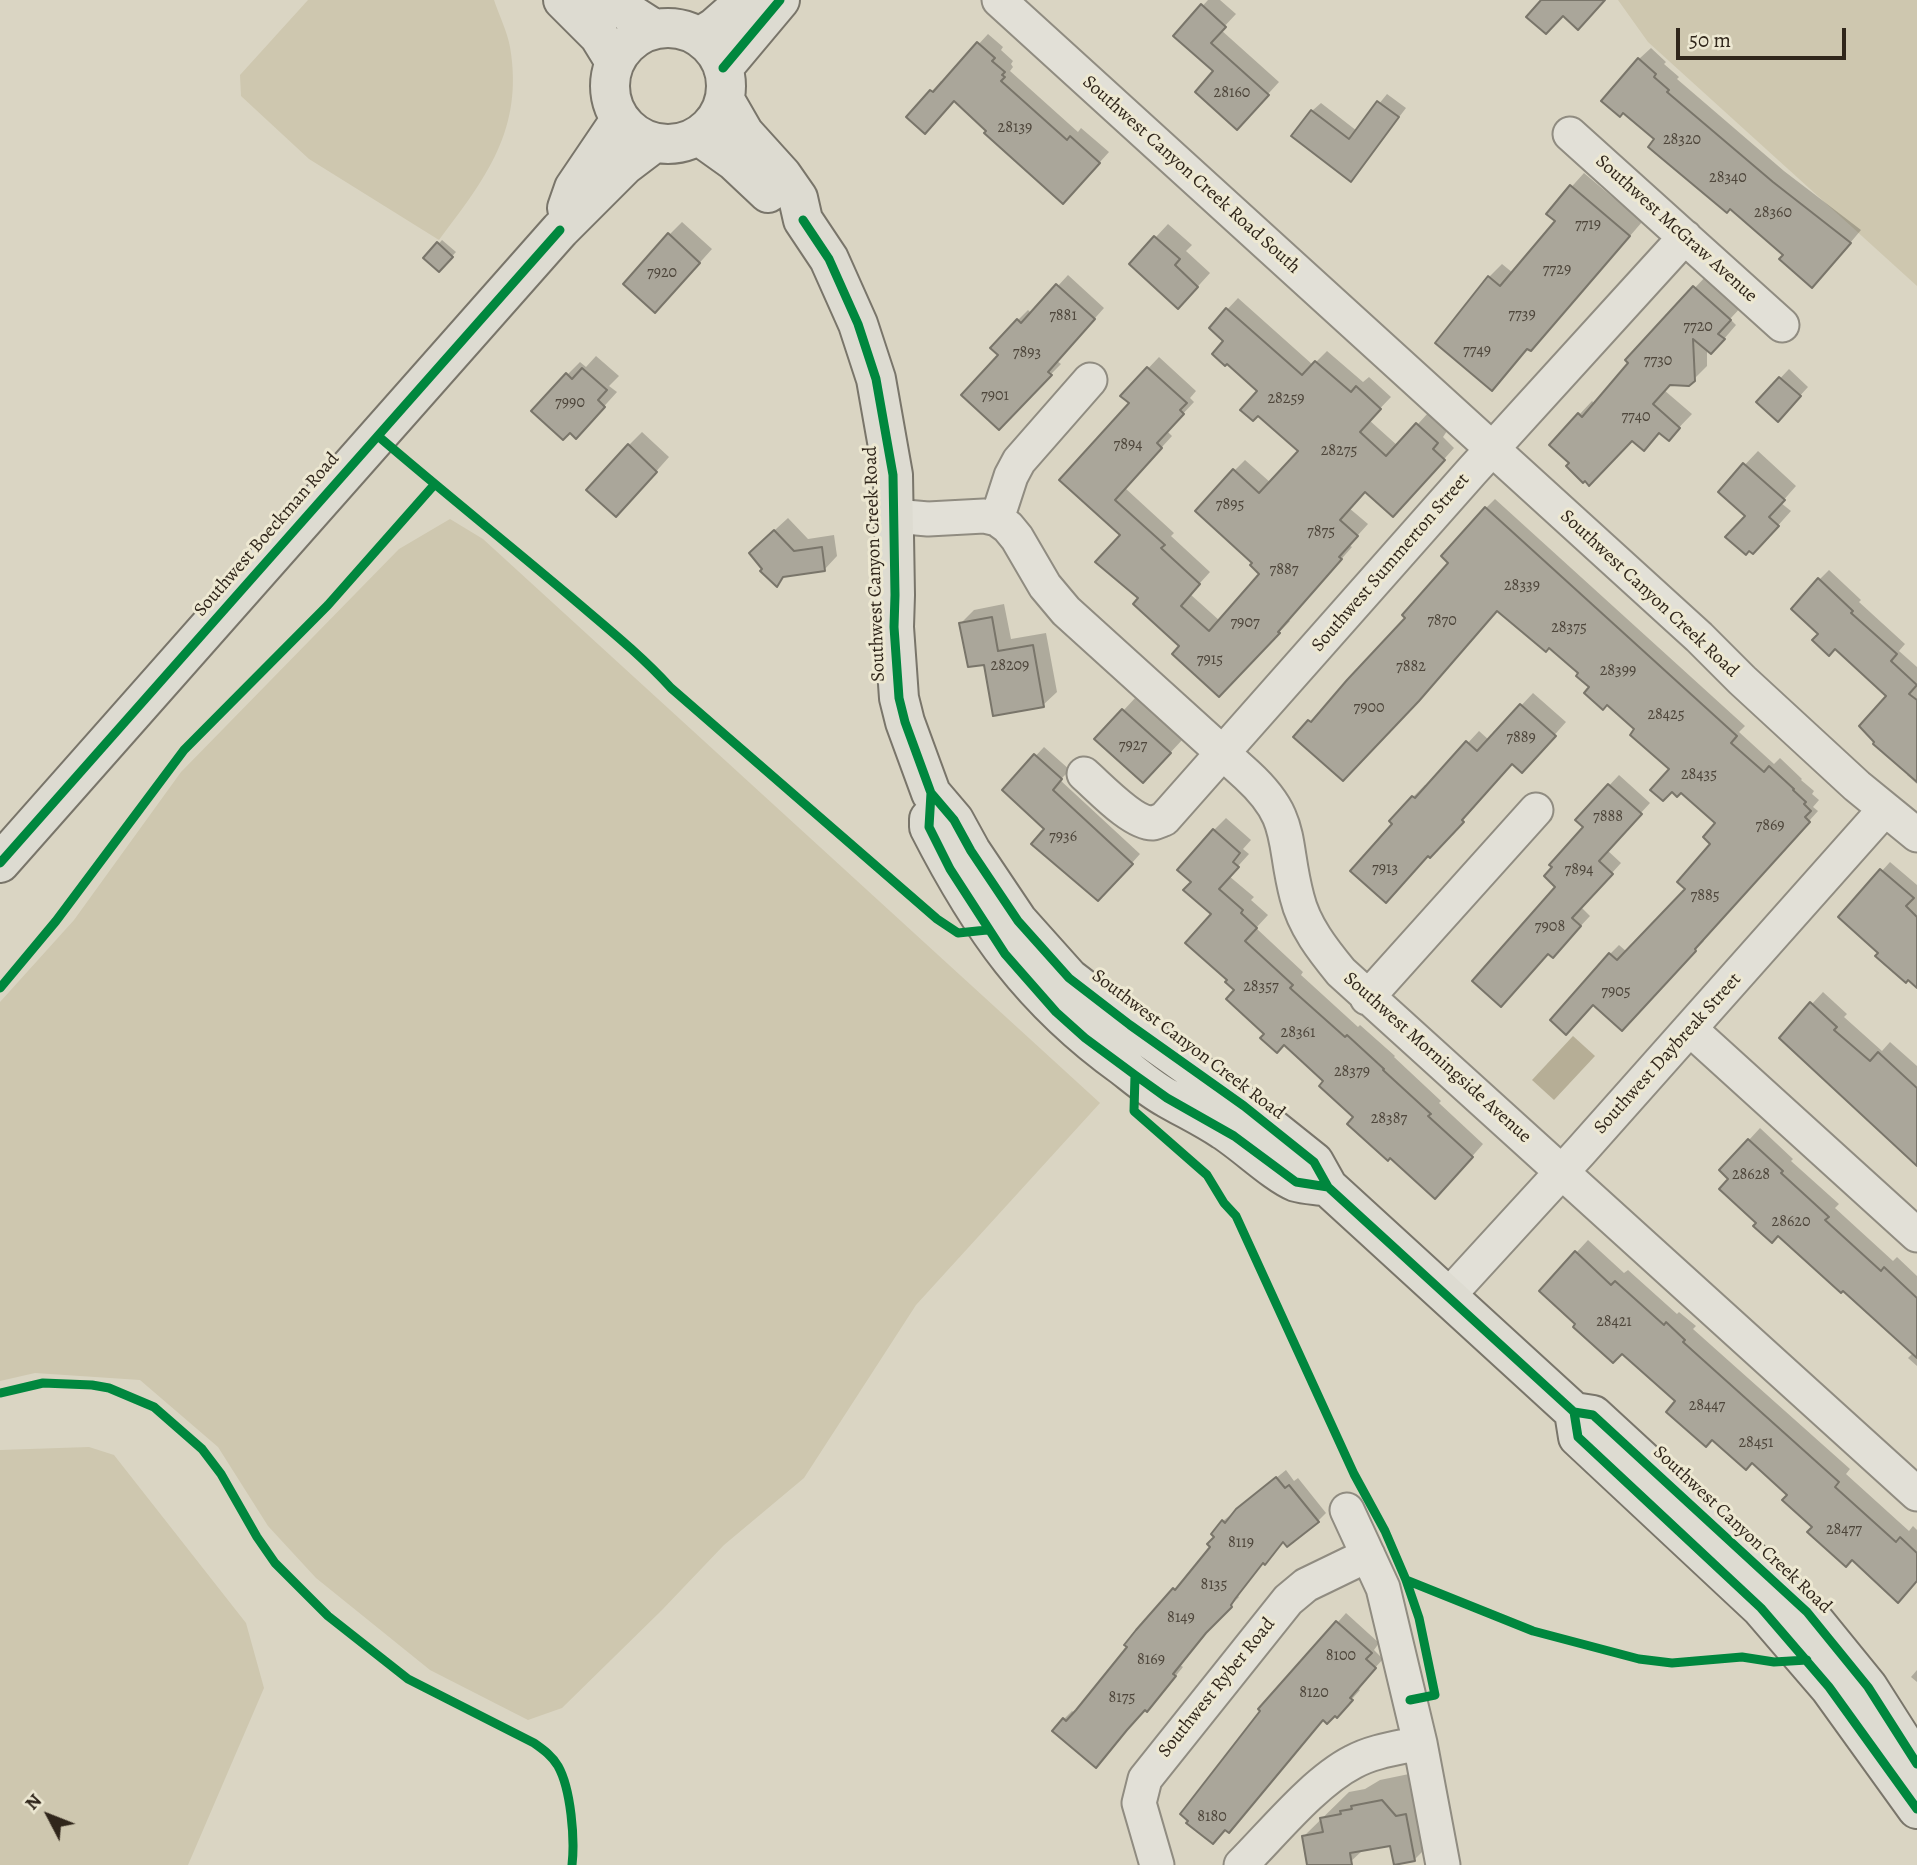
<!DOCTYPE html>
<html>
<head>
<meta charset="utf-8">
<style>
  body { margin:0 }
  #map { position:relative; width:1917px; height:1865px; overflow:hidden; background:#dad5c3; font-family:Alegreya,serif }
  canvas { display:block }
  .north { position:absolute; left:14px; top:1781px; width:70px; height:70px; -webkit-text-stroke:5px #ede8d2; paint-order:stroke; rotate:312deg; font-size:19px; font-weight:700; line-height:28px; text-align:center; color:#30261b }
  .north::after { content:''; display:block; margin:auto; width:24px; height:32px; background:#30261b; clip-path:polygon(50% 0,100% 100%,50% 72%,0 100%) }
  .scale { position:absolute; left:1676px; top:28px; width:170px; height:32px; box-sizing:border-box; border:4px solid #30261b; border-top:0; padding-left:9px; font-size:21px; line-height:24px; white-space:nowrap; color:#30261b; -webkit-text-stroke:5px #ede8d2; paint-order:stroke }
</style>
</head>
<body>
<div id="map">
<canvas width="1917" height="1865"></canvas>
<div class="north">N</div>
<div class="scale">50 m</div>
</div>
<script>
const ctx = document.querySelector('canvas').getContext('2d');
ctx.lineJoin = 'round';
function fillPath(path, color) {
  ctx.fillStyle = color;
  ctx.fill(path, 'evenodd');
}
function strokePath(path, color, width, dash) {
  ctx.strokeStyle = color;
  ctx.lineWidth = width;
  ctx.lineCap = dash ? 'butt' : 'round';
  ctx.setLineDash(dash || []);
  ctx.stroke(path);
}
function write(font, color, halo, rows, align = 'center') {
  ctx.font = font + ' Alegreya,serif';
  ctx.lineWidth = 6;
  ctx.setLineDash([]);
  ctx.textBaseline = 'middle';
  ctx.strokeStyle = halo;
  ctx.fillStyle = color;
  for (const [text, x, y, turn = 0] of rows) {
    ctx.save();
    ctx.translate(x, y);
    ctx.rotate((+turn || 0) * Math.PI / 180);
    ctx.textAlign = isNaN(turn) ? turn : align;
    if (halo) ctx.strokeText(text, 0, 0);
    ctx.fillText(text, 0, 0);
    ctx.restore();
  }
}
fillPath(new Path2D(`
  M308,0H494C499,15 507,31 510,47C524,129 486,178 439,240L309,159L241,96L240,75Z
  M1618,0H1917V286L1648,42Z
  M450,519L483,539L1100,1103L916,1305L804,1478L724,1545L662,1610L562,1708L528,1720L430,1670L316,1578L268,1526L218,1447L140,1380L35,1373L0,1381V1002L74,920L181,772L399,549Z
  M89,1447L114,1455L246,1623L264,1688L188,1865H0V1450Z`), '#cec7af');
fillPath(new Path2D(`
  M1573,1036L1595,1056L1554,1100L1532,1080Z`), '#b6ae96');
fillPath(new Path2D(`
  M1208,0H1220L1236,14L1221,30L1279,82L1248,116L1216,71L1176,35Z
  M988,34L1003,47L1001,50L1013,61L1011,64L1013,67L1010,71L1078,132L1081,128L1109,152L1073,192L988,130L954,100L934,121L932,91L941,81L943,83Z
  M1651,48L1666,62L1664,64L1679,77L1677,79L1784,171L1861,230L1824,274L1786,255L1656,139L1639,59Z
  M1387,94L1406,108L1351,180L1312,111L1321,103L1357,131Z
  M1584,173L1642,222L1544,336L1528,347L1492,389L1437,343L1489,277L1502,264L1513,273L1557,221L1548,213Z
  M682,222L712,249L668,298L669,235Z
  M1168,224L1192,245L1186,251L1210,273L1191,294L1131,264Z
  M442,240L456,252L439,270L426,258Z
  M1708,274L1743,305L1730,319L1736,325L1724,339L1707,348V366L1689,384L1671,383L1664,390L1692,414L1668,439L1660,432L1632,439L1602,470L1579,415L1592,401L1595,404L1631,363L1628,359Z
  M1068,275L1104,308L1057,361L1061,364L999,427L1000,354L1018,320L1028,310L1032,314Z
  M1238,298L1313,365L1327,351L1363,382L1369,377L1391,397L1369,420L1398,446L1428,413L1447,431L1443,437L1454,448L1404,504L1366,490L1349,508L1368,524L1349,545L1352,547L1288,620L1290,621L1219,695L1141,598L1123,535L1061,480L1131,403L1123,395L1159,357L1196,391L1190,398L1194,402L1167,431L1172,436L1125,488L1174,533L1171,536L1210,572L1190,594L1220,621L1262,574L1254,563L1234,471L1245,460L1271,483L1300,450L1226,341L1211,327Z
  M596,356L619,376L609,386L617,392L589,423L567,375L580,362L586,367Z
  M1789,369L1808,387L1786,411L1758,402Z
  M642,432L669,457L629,502V445Z
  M1758,451L1796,486L1781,503L1791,511L1766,539L1749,549L1747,516L1720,491Z
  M1495,499L1745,726L1739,732L1774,764L1780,758L1802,779L1801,780L1814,791L1812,794L1819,800L1813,807L1818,811L1703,939L1704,941L1631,1019L1610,954L1619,945L1627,952L1688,889L1713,844L1717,823L1637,729L1550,646L1498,609L1296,737L1319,712L1321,714L1408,618L1451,563L1486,508Z
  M788,518L808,539L834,535L837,556L824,570L786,575L777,584L764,540Z
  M1829,570L1861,600L1859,602L1905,644L1899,651L1917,667V784L1907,775L1909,773L1889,696L1820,634L1819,580Z
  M1004,604L1011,639L1046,633L1057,692L1043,705L985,662L961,623L974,610Z
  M1533,693L1566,722L1534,758L1513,762L1442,844L1395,824L1413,797L1425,785L1427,787L1479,731L1489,740Z
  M1136,697L1183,739L1156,768L1097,739Z
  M1044,747L1070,770L1060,780L1140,854L1107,891L1047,829L1004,790Z
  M1619,775L1650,803L1607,850L1621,863L1581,907L1590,916L1562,946L1558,887L1585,827L1577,820Z
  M1226,818L1251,840L1243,849L1249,854L1229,876L1254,897L1251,900L1268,915L1256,928L1303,972L1301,975L1358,1027L1360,1025L1395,1056L1394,1057L1441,1101L1439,1103L1483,1144L1447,1185L1356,1117L1326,1081L1284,1043L1266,1034L1229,980L1213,914L1193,882L1214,830Z
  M1890,862L1917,885V986L1841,917Z
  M1823,992L1847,1014L1844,1017L1882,1051L1890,1042L1917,1066V1164L1812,1004Z
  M1760,1128L1793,1159L1791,1161L1839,1204L1835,1208L1893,1261L1897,1257L1917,1276V1366L1908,1358L1914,1352L1779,1234L1759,1223L1731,1179L1749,1140Z
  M1588,1240L1624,1273L1628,1270L1677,1314L1679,1312L1696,1326L1693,1329L1850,1469L1846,1474L1909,1531L1913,1526L1917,1530V1580L1852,1558L1815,1527L1790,1495L1752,1461L1677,1401L1576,1253Z
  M1286,1470L1294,1481L1298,1478L1326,1513L1318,1521L1284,1541L1264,1562L1243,1588L1238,1596L1239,1597L1214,1623L1180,1665L1183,1667L1155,1701L1135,1719L1105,1757L1064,1719L1072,1711L1075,1713L1175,1590L1213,1546L1223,1521Z
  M1346,1613L1379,1643L1374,1650L1383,1659L1357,1688L1360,1690L1345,1707L1324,1719L1261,1709Z
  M1917,1670V1682L1911,1677Z
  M1409,1774L1441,1833L1415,1859L1391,1844L1364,1849L1347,1865H1309L1303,1837L1349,1792L1365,1789L1380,1780Z`), '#0003');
const building = new Path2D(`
  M1541,0H1605L1578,30L1563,16L1546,34L1526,17Z
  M1201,4L1226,27L1211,43L1269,95L1237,130L1195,92L1213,71L1173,36Z
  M977,42L995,58L992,61L1005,72L1002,75L1005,77L1001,81L1067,140L1070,136L1100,163L1063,204L984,133L986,131L954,101L925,134L906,117L930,90L933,92Z
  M1638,58L1656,74L1654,77L1669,90L1667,92L1773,182L1851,243L1812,288L1779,259L1783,255L1730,209L1727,213L1648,147L1654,139L1623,113L1620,117L1601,101Z
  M1377,101L1399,117L1351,182L1291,136L1311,110L1349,139Z
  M1570,185L1630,236L1531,351L1527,349L1492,391L1435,343L1488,276L1500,286L1555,221L1546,214Z
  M668,233L700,263L655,313L623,284Z
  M1154,236L1180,259L1175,265L1198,287L1178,309L1129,264Z
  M437,242L453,257L439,272L423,258Z
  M1056,284L1095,319L1048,372L1052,375L999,430L961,395L998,355L990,348L1017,319L1021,323Z
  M1693,286L1731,320L1718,334L1725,339L1711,354L1693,339L1695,381L1689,386L1670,385L1653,404L1680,428L1669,441L1659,433L1644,451L1632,441L1589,486L1585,481L1583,483L1566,466L1569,463L1549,445L1578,413L1582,417L1628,363L1625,360Z
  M1226,308L1302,375L1315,361L1351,392L1356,386L1381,409L1360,432L1386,456L1416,423L1438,443L1433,449L1445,460L1393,517L1365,492L1340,520L1358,536L1339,557L1342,559L1278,632L1280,633L1219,697L1172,654L1179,646L1133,604L1138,598L1095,562L1120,535L1059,480L1129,403L1120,396L1147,367L1187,403L1180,410L1184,414L1157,443L1162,448L1115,500L1165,545L1161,548L1200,584L1181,606L1209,631L1259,574L1250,565L1252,563L1195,511L1233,469L1259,493L1298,451L1258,416L1253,421L1240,410L1257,391L1227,364L1225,366L1212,354L1223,341L1209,328Z
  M582,368L607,390L598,400L605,407L576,439L570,433L563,440L531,411L566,373L572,379Z
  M1779,377L1801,396L1778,422L1756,402Z
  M628,444L657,472L616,517L586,490Z
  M1743,463L1785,500L1769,517L1779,526L1753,554L1749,551L1746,555L1725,537L1745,516L1718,492Z
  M1485,507L1737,736L1731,743L1764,772L1769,766L1794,789L1793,790L1806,802L1804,804L1811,811L1805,817L1810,822L1695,949L1696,951L1622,1031L1593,1005L1566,1035L1550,1020L1609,953L1617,960L1685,889L1677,882L1710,844L1703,837L1715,823L1681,793L1677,797L1672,792L1663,801L1650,790L1669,769L1630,735L1634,729L1607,705L1603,710L1584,693L1589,687L1576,676L1578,673L1549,648L1546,652L1497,611L1419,701L1343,781L1293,737L1308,720L1311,722L1347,680L1405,618L1402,615L1448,563L1441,556Z
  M774,530L794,551L822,547L825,571L783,577L777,587L760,571L762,569L749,553Z
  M1818,578L1853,611L1851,613L1897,654L1891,661L1917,685L1909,694L1917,700V782L1873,744L1874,742L1859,726L1886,696L1835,649L1829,656L1812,640L1818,634L1791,609Z
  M992,617L998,651L1033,645L1044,707L993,716L984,665L968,667L959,623Z
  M1520,704L1556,736L1522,773L1512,764L1462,820L1464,822L1430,858L1428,856L1386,903L1350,871L1392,824L1389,821L1412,796L1415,798L1466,741L1477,751Z
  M1122,709L1171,753L1143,783L1094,739Z
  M1034,754L1062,779L1053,790L1133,864L1098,901L1031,844L1044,829L1002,790Z
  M1608,784L1642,814L1599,861L1613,874L1572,918L1581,926L1553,958L1548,954L1501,1007L1472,981L1555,887L1544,876L1552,867L1549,865L1583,827L1575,820Z
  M1213,829L1240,853L1233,862L1239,867L1219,889L1243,910L1241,913L1257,928L1245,941L1293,985L1290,988L1345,1037L1347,1035L1384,1069L1383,1070L1431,1114L1428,1116L1473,1157L1435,1199L1390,1158L1388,1161L1347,1124L1353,1117L1319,1086L1323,1081L1284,1045L1277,1053L1260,1038L1264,1034L1226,999L1234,990L1225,982L1227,980L1185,943L1211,914L1183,890L1191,882L1177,870Z
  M1880,869L1914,898L1906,906L1917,917V988L1908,980L1906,983L1875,956L1878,953L1838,917Z
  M1810,1002L1837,1027L1834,1030L1870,1061L1878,1052L1917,1088V1166L1779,1038Z
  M1748,1139L1783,1171L1781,1173L1829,1217L1825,1220L1881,1271L1884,1267L1917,1298V1358L1843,1291L1841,1293L1778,1236L1772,1243L1753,1226L1756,1223L1719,1189L1728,1179L1719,1170Z
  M1575,1251L1611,1285L1615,1281L1664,1325L1666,1322L1685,1340L1683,1342L1839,1482L1835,1487L1896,1542L1900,1537L1917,1553V1581L1898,1603L1852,1560L1846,1567L1807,1532L1812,1527L1782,1500L1787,1495L1752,1463L1746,1470L1712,1440L1706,1447L1666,1412L1675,1401L1622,1354L1613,1363L1573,1327L1575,1324L1539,1291Z
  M1276,1477L1285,1488L1289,1485L1319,1522L1287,1547L1283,1542L1265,1565L1263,1563L1235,1599L1231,1605L1232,1607L1206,1633L1173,1674L1176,1676L1147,1712L1145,1710L1127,1730L1096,1768L1052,1731L1063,1718L1066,1721L1076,1710L1127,1647L1124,1645L1136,1630L1173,1588L1175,1590L1210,1547L1207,1544L1214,1537L1211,1534L1222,1520L1225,1523L1236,1509Z
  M1336,1621L1372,1653L1366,1659L1376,1668L1350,1698L1353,1700L1337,1718L1335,1716L1327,1724L1323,1720L1229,1833L1225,1830L1213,1844L1186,1823L1188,1821L1180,1814L1260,1711L1258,1709Z
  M1382,1800L1396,1816L1406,1814L1415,1861L1394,1865L1390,1846L1350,1853L1352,1865H1307L1302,1836L1323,1832L1320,1818L1341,1814L1340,1811L1352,1809L1351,1806Z`);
fillPath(building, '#aaa69a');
strokePath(building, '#79756a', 2);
const minor = new Path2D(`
  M999,0L1699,637L1742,680L1857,786L1917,835
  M1570,134L1782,325
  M894,516L928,519L984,516L997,519L1008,527L1017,538L1045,586L1066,611L1247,775C1295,819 1282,841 1297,897C1304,926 1323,950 1341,972L1917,1494
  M997,519L1011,476L1019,461L1090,380
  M1084,774C1099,787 1133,824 1153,823C1157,822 1161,820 1164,819L1472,471L1685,237
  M1367,998L1536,810
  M1690,1029L1917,1235
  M1448,1296L1580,1152L1885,809
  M1347,1510L1383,1588L1420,1743L1443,1865
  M1157,1865L1139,1803L1145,1779L1288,1600L1306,1585L1368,1555
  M1241,1865C1273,1833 1314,1782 1353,1762C1373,1751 1398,1748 1420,1743`);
const major = new Path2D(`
  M563,0L599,36L615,62
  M609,0L654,29
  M610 86a58 58 0 1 1 116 0a58 58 0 1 1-116 0Z
  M701,36L714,28L746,0
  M723,68L780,0
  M725,100L744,133L782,175L798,198L803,220L829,259L858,324L876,379L893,475L895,595L894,627L899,698L905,722L931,793L954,820L971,851L1018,921L1069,978L1130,1025L1244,1106L1314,1162L1328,1187L1574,1412L1593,1415L1807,1612L1868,1687L1917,1764
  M699,136L734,161L768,193
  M567,208L574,188L620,120
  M929,819V827C980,927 1032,1001 1124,1067C1138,1078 1152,1090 1167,1098C1186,1109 1205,1118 1223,1130C1244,1143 1276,1174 1296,1182C1306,1185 1318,1185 1328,1187
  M0,863L560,230L625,165L654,143
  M1574,1412L1578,1437L1761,1608L1829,1687L1917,1809`);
strokePath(minor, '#908c81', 37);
strokePath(major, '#79756a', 42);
strokePath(minor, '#e2e0d7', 33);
strokePath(major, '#dddbd1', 38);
strokePath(new Path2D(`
  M723,68L780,0
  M803,220L829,259L858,324L876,379L893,475L895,595L894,627L899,698L905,722L931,793L954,820L971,851L1018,921L1069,978L1130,1025L1244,1106L1314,1162L1328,1187L1574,1412L1593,1415L1807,1612L1868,1687L1917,1764
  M378,436C442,491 507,543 572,598C606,627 641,655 671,688L937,919L958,933L987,930
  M931,793L929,827L950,869L1005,954L1056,1012L1085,1038L1135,1075L1167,1098L1234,1136L1296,1182L1328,1187
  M0,863L560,230
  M0,988L56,921L184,750L328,605L434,485
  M1135,1075L1134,1111L1207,1175L1224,1203L1236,1216L1354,1474L1385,1531L1406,1580L1533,1631L1639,1659L1672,1663L1742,1657L1774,1662L1807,1660
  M0,1393L43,1383L92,1385L109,1388L154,1407L202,1449L221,1474L257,1537L275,1563L328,1616L408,1679L534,1743C544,1750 552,1756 558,1766C571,1789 575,1839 572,1865
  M1574,1412L1578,1437L1761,1608L1829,1687L1917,1809
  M1406,1580L1419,1618L1435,1695L1410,1700`), '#00873e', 9);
write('16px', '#4e463b', null, [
  ["28160",1232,93],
  ["28139",1015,128],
  ["28320",1682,140],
  ["28340",1728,178],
  ["28360",1773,213],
  ["7719",1588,225],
  ["7729",1557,270],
  ["7920",662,273],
  ["7739",1522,315],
  ["7881",1063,316],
  ["7720",1698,327],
  ["7749",1477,351],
  ["7893",1027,353],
  ["7730",1658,361],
  ["7901",995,396],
  ["28259",1286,399],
  ["7990",570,403],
  ["7740",1636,417],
  ["7894",1128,445],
  ["28275",1339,451],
  ["7895",1230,505],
  ["7875",1321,532],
  ["7887",1284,570],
  ["28339",1522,586],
  ["7870",1442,621],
  ["7907",1245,623],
  ["28375",1569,628],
  ["7915",1210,660],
  ["28209",1010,666],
  ["7882",1411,667],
  ["28399",1618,671],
  ["7900",1369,708],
  ["28425",1666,715],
  ["7889",1521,738],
  ["7927",1133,746],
  ["28435",1699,775],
  ["7888",1608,817],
  ["7869",1770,826],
  ["7936",1063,837],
  ["7913",1385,869],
  ["7894",1579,870],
  ["7885",1705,896],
  ["7908",1550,927],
  ["28357",1261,987],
  ["7905",1616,992],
  ["28361",1298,1033],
  ["28379",1352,1072],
  ["28387",1389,1119],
  ["28628",1751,1175],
  ["28620",1791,1222],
  ["28421",1614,1322],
  ["28447",1707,1406],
  ["28451",1756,1443],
  ["28477",1844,1530],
  ["8119",1241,1543],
  ["8135",1214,1585],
  ["8149",1181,1618],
  ["8100",1341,1656],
  ["8169",1151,1660],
  ["8120",1314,1693],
  ["8175",1122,1698],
  ["8180",1212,1817]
]);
write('19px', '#30261b', '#ede8d2', [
  ["Southwest Canyon Creek Road South",1191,175,42],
  ["Southwest McGraw Avenue",1676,229,42],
  ["Southwest Boeckman Road",267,535,-49],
  ["Southwest Summerton Street",1391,563,-49],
  ["Southwest Canyon Creek Road",875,564,-92],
  ["Southwest Canyon Creek Road",1649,594,43],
  ["Southwest Canyon Creek Road",1188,1045,37],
  ["Southwest Daybreak Street",1668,1054,-48],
  ["Southwest Morningside Avenue",1437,1058,42],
  ["Southwest Canyon Creek Road",1742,1530,43],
  ["Southwest Ryber Road",1217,1688,-51]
]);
</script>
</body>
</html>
